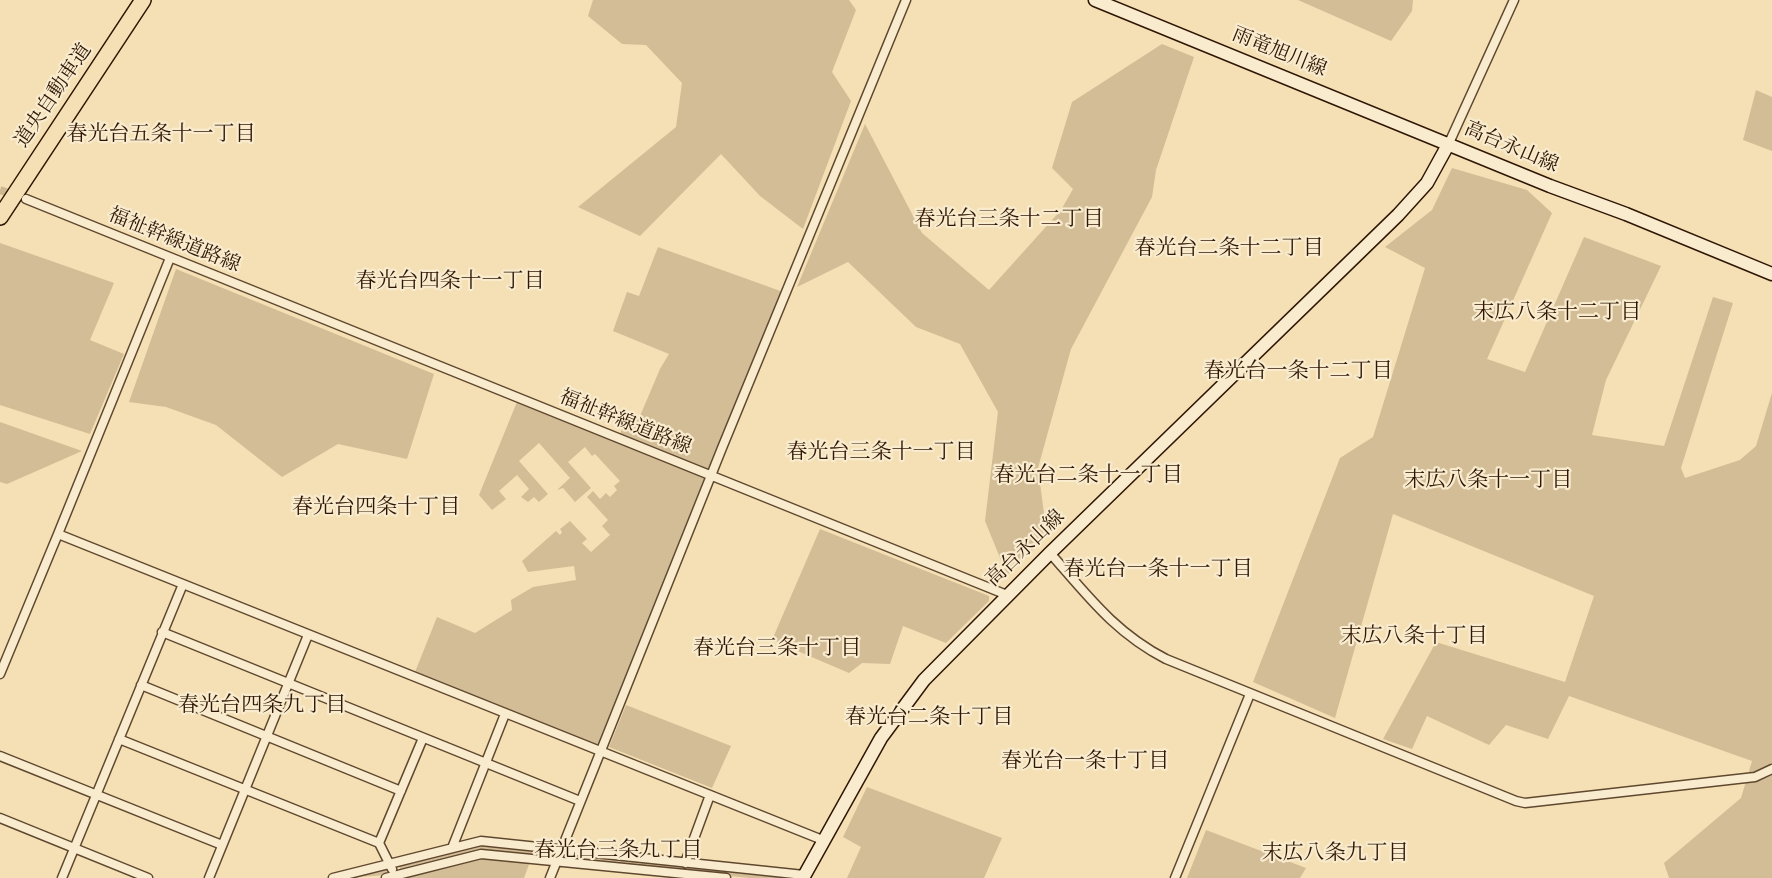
<!DOCTYPE html>
<html>
<head>
<meta charset="utf-8">
<style>
  body { margin:0 }
  canvas { display:block; background:#f4e0b4 }
</style>
</head>
<body>
<canvas width="1772" height="878"></canvas>
<script>
const ctx = document.querySelector('canvas').getContext('2d');
ctx.lineJoin = 'round';
function fillPath(path, color) {
  ctx.fillStyle = color;
  ctx.fill(path, 'evenodd');
}
function strokePath(path, color, width, dash) {
  ctx.strokeStyle = color;
  ctx.lineWidth = width;
  ctx.lineCap = dash ? 'butt' : 'round';
  ctx.setLineDash(dash || []);
  ctx.stroke(path);
}
function write(font, color, halo, rows, align = 'center') {
  ctx.font = font + ' Cardo,"Noto Serif JP",serif';
  ctx.lineWidth = 4.5;
  ctx.setLineDash([]);
  ctx.textBaseline = 'middle';
  ctx.strokeStyle = halo;
  ctx.fillStyle = color;
  for (const [text, x, y, turn = 0] of rows) {
    ctx.save();
    ctx.translate(x, y);
    ctx.rotate((+turn || 0) * Math.PI / 180);
    ctx.textAlign = isNaN(turn) ? turn : align;
    if (halo) ctx.strokeText(text, 0, 0);
    ctx.fillText(text, 0, 0);
    ctx.restore();
  }
}
fillPath(new Path2D(`
  M593,0H849L856,10L832,72L851,101L803,229L760,196L721,154L640,236L578,207L676,127L682,83L646,45L622,44L588,16Z
  M1298,0H1413L1412,11L1391,41Z
  M1162,44L1194,57L1156,170L1152,197L1071,349L1038,468L1047,536L1007,575L985,521L998,412L960,344L916,327L848,262L797,287L865,124L922,233L989,290L1061,210L1073,189L1052,168L1072,102Z
  M1756,90L1772,97V151L1743,140Z
  M1452,168L1527,190L1552,213L1487,359L1525,372L1584,237L1661,266L1606,380L1592,435L1664,446L1713,297L1733,303L1681,468L1685,478L1740,460L1756,446L1772,393V878H1669L1664,863L1741,798L1752,761L1569,696L1548,739L1506,725L1489,745L1427,716L1412,749L1383,739L1436,642L1565,682L1594,596L1393,514L1335,718L1253,682L1340,458L1373,437L1425,268L1385,247L1432,210Z
  M0,243L114,283L90,340L124,354L90,434L0,405Z
  M658,247L786,293L601,753L413,677L437,617L475,633L512,610L511,600L533,587L576,580L574,566L528,572L522,561L556,531L560,535L562,532L560,529L570,521L587,539L582,543L591,552L610,535L602,526L608,520L587,497L593,491L600,499L606,493L610,497L617,490L614,486L620,481L595,454L592,456L585,447L568,462L591,488L575,502L563,488L557,490L570,478L539,443L519,461L548,494L539,502L534,497L528,502L521,497L529,489L517,475L499,491L506,499L492,510L479,495L519,397L618,438L629,414L640,416L660,369L669,354L613,331L627,292L639,296Z
  M176,269L434,374L407,459L338,444L282,477L216,425L166,407L129,402Z
  M0,422L82,451L7,484L0,482Z
  M820,529L989,596V601L946,643L903,626L890,664L862,663L849,673L772,640Z
  M626,705L731,746L712,788L609,747Z
  M867,787L1002,838L984,878H847L861,847L843,837Z
  M1206,830L1306,868L1300,878H1187Z
  M481,844L556,852L553,858L481,851L401,870L398,865Z
  M570,852L798,878H750L569,860L566,854Z
  M481,854L531,859L524,878H394Z
  M386,868L387,875L343,878Z`), '#d3bd96');
strokePath(new Path2D(`
  M0,190L17,196`), '#cdb791', 8, [8, 4]);
const street = new Path2D(`
  M1449,143L1514,0
  M26,199L1007,595
  M170,258L58,534L825,841
  M1050,553C1087,595 1115,633 1166,659L1516,801L1525,803L1755,777L1772,769
  M162,632L580,801
  M0,674L58,534
  M141,685L401,791
  M119,739L379,843L392,869
  M0,756L222,845
  M0,818L148,878
  M379,843L423,738
  M452,848L505,714
  M685,863L710,795
  M62,878L183,584
  M209,878L308,635
  M333,878L481,841L804,875
  M386,878L481,854L726,878
  M550,878L722,448L906,0
  M1175,878L1250,694`);
const secondary = new Path2D(`
  M1095,0L1550,186L1626,214L1772,274
  M803,878L881,738L924,680L1050,553L1398,215L1427,183L1449,143`);
const highway = new Path2D(`
  M0,217L143,0`);
strokePath(street, '#60482f', 11);
strokePath(secondary, '#2f1503', 15);
strokePath(highway, '#2f1503', 18);
strokePath(street, '#f8ebce', 8);
strokePath(secondary, '#f8ebce', 12);
strokePath(highway, '#f4e0b4', 15);
write('20px', '#2f1503', '#f8ebce', [
  ["雨竜旭川線",1279,53,22],
  ["道央自動車道",54,96,-56],
  ["高台永山線",1511,148,23],
  ["福祉幹線道路線",174,241,22],
  ["福祉幹線道路線",625,423,22],
  ["高台永山線",1026,549,-44]
]);
write('21px', '#2f1503', '#f8ebce', [
  ["春光台五条十一丁目",161,135],
  ["春光台三条十二丁目",1009,220],
  ["春光台二条十二丁目",1229,249],
  ["春光台四条十一丁目",450,282],
  ["末広八条十二丁目",1557,313],
  ["春光台一条十二丁目",1298,372],
  ["春光台三条十一丁目",881,453],
  ["春光台二条十一丁目",1088,476],
  ["末広八条十一丁目",1488,481],
  ["春光台四条十丁目",376,508],
  ["春光台一条十一丁目",1158,570],
  ["末広八条十丁目",1414,637],
  ["春光台三条十丁目",777,649],
  ["春光台四条九丁目",262,706],
  ["春光台二条十丁目",929,718],
  ["春光台一条十丁目",1085,762],
  ["春光台三条九丁目",618,851],
  ["末広八条九丁目",1335,854]
]);
</script>
</body>
</html>
